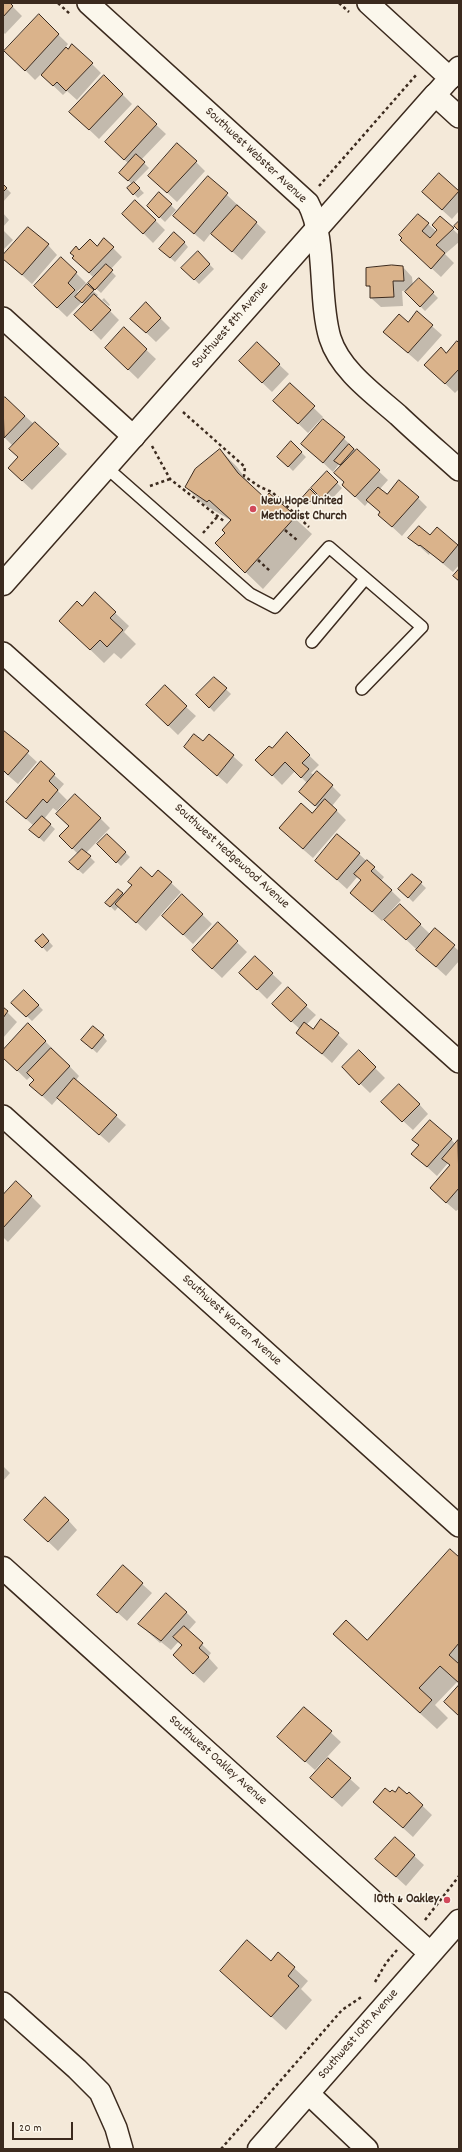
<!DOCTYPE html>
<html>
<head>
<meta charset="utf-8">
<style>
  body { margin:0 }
  #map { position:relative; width:462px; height:2152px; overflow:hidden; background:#f4e9d9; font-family:Dekko,sans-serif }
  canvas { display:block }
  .frame { position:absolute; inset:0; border:4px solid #3b2a1e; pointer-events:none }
  .scale { position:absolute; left:12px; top:2122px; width:61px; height:18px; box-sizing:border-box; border:2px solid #3b2a1e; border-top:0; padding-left:5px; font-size:12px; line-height:14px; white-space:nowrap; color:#3b2a1e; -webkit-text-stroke:3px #fbf7ec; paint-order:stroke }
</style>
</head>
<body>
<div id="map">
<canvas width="462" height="2152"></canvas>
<div class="frame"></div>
<div class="scale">20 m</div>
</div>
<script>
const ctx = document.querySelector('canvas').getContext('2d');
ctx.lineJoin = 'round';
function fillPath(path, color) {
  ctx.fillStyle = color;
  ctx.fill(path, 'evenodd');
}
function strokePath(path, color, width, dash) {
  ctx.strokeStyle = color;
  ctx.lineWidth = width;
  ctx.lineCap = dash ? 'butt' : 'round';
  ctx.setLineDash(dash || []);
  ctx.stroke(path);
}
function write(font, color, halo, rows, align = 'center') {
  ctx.font = font + ' Dekko,sans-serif';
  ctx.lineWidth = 3;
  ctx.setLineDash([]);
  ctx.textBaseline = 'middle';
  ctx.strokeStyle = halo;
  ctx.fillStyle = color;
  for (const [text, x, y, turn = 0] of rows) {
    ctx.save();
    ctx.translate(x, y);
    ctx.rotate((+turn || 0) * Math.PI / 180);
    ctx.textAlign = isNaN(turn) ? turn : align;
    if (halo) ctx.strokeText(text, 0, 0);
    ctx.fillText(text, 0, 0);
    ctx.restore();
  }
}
fillPath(new Path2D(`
  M3,3H9L22,16L5,34L3,32Z
  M39,16L68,44L65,48L92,64L101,73L77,100L67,91L63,95L41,74L35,80L6,51Z
  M104,76L132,104L99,139L80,121Z
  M138,108L166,134L141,160L149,168L134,183L144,193L138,198L128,188L132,184L120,173L129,164L115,151Z
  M196,162L205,171L177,202L159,185Z
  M439,174L459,192V211L452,219L432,201Z
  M208,177L266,232L242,260L211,233L204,242L184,225Z
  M3,185L11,193L3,202Z
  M159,194L176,210L165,222L148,206Z
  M3,213L9,220L3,227Z
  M440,217L459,235V242L445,254L454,263L441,277L401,240L428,224L437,232Z
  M155,220L165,230L153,243L133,223Z
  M3,230L13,240L3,250Z
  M184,242L188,247L175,262L165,253Z
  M48,245L57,255L32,284L3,258Z
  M97,247L113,248L122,257L110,270L116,276L101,293L90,283L94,278L83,267L79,251Z
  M198,253L214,269L199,284L183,268Z
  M61,258L86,283L77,292L79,295L87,286L98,295L96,297L119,320L101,340L85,324V305L82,302L67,317L44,295Z
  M403,267L412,277L413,286L419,279L438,298L425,311L406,292L408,290L402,291L403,306L381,307L371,298V289L367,285Z
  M104,298L110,305L109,306L102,300Z
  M146,304L170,328L156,342L132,319Z
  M417,313L442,335L418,362L394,341Z
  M124,329L156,359L138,379L115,357Z
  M257,344L289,374L272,392L250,371Z
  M459,345V389L455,393L435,374L447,354Z
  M290,385L323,417L308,433L284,410Z
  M5,398L67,454L32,490L19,478V458L13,446L3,436V400Z
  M324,420L388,480L380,489L387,496L418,498L427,507L402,536L389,524L381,513L369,501L365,506L343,485L345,482L342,466L339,464L333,472L303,444Z
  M220,450L237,467L251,486L265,499L269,495L312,534L263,589L233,560L227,533L232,521L203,504L186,487Z
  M301,452L306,457L293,471L283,461Z
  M327,473L342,488L328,503L312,488Z
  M310,491L320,500L315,506L305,497Z
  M430,536L459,547V565L453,572L430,553L429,555L410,538Z
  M95,594L129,626L124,632L136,644L121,659L114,653L104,663L74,634L83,607Z
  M214,678L231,694L214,712L198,695Z
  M147,705L186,707L196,716L178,735Z
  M3,731L37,762L18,784L4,772L3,774Z
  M287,734L319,765L311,773L332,786L341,795L332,806L346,820L313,858L290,838L318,808L300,792L307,783L295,771L282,785L257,760L272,750Z
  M209,735L243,765L227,784L185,747L203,743Z
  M54,775L64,784L58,791L67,800L57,811L53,808L44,819L55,829L44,842L35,834L34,826L17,811Z
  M100,818L110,828L86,853L95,862L83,874L75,867L78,854L60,836Z
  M107,835L130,857L121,866L98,844Z
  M359,854L384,877L381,881L401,900L382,921L361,902L362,881L358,876L347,889L316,861Z
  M158,871L181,892L146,931L119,906L115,911L107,903L118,890L124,895L153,878Z
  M412,875L426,888L413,902L404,893Z
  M182,895L212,924L193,944L173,925Z
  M400,905L431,935L435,930L459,951V961L446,976L417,950L423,944L421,943L416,949L395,929Z
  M218,924L247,952L222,978L203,960Z
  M43,935L53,946L47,952L37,941Z
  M255,958L282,983L267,999L250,982Z
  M24,991L43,1010L32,1021L13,1003Z
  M306,1006L316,1015L306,1025L313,1030L322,1020L348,1044L332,1063L297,1032L300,1029L283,1014Z
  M3,1008L17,1022L3,1038Z
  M103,1036L107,1041L97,1053L87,1044Z
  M45,1041L79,1076L76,1080L126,1125L109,1143L58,1098L52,1105L40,1094L35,1080L31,1076L27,1080L3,1057V1051Z
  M359,1052L385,1078L370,1093L343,1067Z
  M419,1104L428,1114L413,1130L392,1111Z
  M451,1139L456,1145L459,1142V1209L456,1211L441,1198L451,1166L448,1163L437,1176L413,1154Z
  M31,1196L41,1206L8,1242L3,1237V1197Z
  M3,1466L10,1473L3,1481Z
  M68,1520L77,1530L58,1551L35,1529Z
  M459,1559V1683L457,1682L435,1705L448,1718L437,1729L351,1650L367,1641Z
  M142,1584L152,1593L127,1621L98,1595Z
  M186,1612L196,1622L188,1631L211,1653L208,1657L218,1668L204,1683L183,1664V1645L179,1641L171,1650L161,1642L160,1643L139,1624Z
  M304,1708L341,1742L315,1770L288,1746Z
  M350,1779L360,1788L342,1807L321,1788Z
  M390,1793L407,1795L409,1793L432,1815L413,1837L384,1811Z
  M395,1838L424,1865L406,1886L386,1868Z
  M271,1962L294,1968L308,1981L301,1989L312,2000L286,2030L221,1971Z`), '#0003');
const building = new Path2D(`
  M3,3H10L13,6L3,17Z
  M39,14L59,34L25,71L4,51Z
  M72,44L93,63L66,91L57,82L53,86L41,75L66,47L68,49Z
  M104,75L123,94L89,130L69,112Z
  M138,106L157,124L124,160L105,142Z
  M177,143L197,161L167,193L148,176Z
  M136,154L145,162L128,181L119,173Z
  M439,173L459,191L442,210L422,192Z
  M208,176L228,193L194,234L173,216Z
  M134,182L140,188L133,195L127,188Z
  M3,184L7,188L3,192Z
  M159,192L172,204L159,218L147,206Z
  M135,200L156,220L143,234L122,214Z
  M237,205L257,222L232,252L211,234Z
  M418,214L429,223L422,231L430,238L437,230L432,225L440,216L454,228L436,245L445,253L431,269L400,240L402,238L399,235Z
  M459,221V231L454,226Z
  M28,227L49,244L22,275L3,259V255Z
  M174,232L185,242L170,258L159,249Z
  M104,238L114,247L89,273L72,258L74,256L70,253L76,246L79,250L90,239L97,246Z
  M198,251L210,264L194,280L181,268Z
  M61,257L77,272L68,283L75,290L57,308L34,286Z
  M106,264L113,270L95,290L88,283Z
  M392,265L403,266L404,281H393L394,297L370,298V286H366V268Z
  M419,278L434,292L420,307L405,292Z
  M87,284L94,290L82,303L75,297Z
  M94,294L111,310L91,331L74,315Z
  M146,302L161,318L146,333L130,319Z
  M417,311L433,325L408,353L383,332L399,314L408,322Z
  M124,327L147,349L128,370L105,348Z
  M457,341L459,343V369L445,384L424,365L441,347L446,353Z
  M257,342L280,364L262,383L239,361Z
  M290,383L315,406L298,424L273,401Z
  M5,397L25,416L4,438L3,399Z
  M323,419L345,437L323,463L301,444Z
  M35,422L59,444L22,481L8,468L18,457L9,449Z
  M291,441L302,452L288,467L277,457Z
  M349,444L354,449L340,465L334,461Z
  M220,449L238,473L265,498L269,493L296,516L245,573L215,543L225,533L222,530L231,520L209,500L207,502L185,487L195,469Z
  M357,449L380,470L355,497L342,485L344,482L334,473Z
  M327,471L338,482L322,499L311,488Z
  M399,480L419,497L392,527L378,515L380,512L366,500L378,487L387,494Z
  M310,489L316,495L310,502L303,497Z
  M419,526L430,535L437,527L458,545L443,563L420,545L419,546L408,538Z
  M459,569V581L453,576Z
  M95,592L116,612L110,618L123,630L107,647L100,640L90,650L59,621L77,601L82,606Z
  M214,677L227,688L209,708L196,695Z
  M165,685L187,706L168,726L146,705Z
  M3,730L29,751L8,775L3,770Z
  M287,732L310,755L302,763L309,769L301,778L285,762L272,776L255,760L269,746L272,748Z
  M194,734L203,741L209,734L234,755L217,776L184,747Z
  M41,761L55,774L49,781L58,790L47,803L43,799L26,819L6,802Z
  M317,771L333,785L315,806L299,792Z
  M75,794L101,818L72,849L59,836L69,826L56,814Z
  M325,799L337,810L303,849L279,828L301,803L312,813Z
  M42,816L51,824L39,838L29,830Z
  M107,834L126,852L116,863L97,844Z
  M337,834L360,853L337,880L315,861Z
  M82,849L91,856L78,870L69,862Z
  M367,860L375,867L371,871L392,890L372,912L350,893L361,880L354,874Z
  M141,867L152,877L158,870L172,882L136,923L115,904L132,885L128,882Z
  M412,874L422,882L408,898L398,889Z
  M118,889L123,893L110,907L105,903Z
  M182,894L203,914L183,935L162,916Z
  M400,904L421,924L406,940L384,920Z
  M218,922L238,941L212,969L192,950Z
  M435,928L455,945L436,967L416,950Z
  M43,934L49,941L42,948L35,941Z
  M255,956L273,973L257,990L239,973Z
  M288,987L307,1005L291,1022L272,1004Z
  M24,990L39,1005L26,1017L11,1003Z
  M3,1007L8,1011L3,1018Z
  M321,1019L339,1033L322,1054L296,1033L304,1022L313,1029Z
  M28,1023L46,1041L17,1071L3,1058V1050Z
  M93,1026L104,1035L92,1049L81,1040Z
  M51,1048L70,1066L42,1096L29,1085L34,1080L27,1073Z
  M359,1050L376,1067L359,1085L342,1067Z
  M74,1078L117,1115L99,1135L57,1098Z
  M399,1084L420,1104L402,1122L381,1102Z
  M430,1120L452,1139L427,1167L411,1154L419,1145L412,1140Z
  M458,1140L459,1188L446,1203L430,1188L450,1165L442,1159Z
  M16,1181L32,1196L3,1228V1195Z
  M45,1497L69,1520L48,1542L24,1520Z
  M450,1549L459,1557V1643L449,1655L459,1664V1683L440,1666L419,1688L432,1700L420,1713L333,1634L346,1620L367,1640Z
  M123,1565L143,1583L117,1613L97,1595Z
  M166,1593L187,1612L161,1641L138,1624Z
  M184,1626L203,1643L199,1648L209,1657L193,1674L173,1655L182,1645L173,1637Z
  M459,1685V1716L444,1702Z
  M304,1707L332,1731L305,1762L277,1737Z
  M328,1758L351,1778L332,1798L310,1778Z
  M399,1787L407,1794L409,1792L423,1805L403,1828L373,1802L385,1788L390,1792L392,1790L395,1792Z
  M395,1837L415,1855L396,1877L375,1859Z
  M247,1940L271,1961L278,1952L295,1967L288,1976L299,1986L271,2017L220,1971Z`);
fillPath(building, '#dab38b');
strokePath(building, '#3b2a1e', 1);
const service = new Path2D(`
  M107,468L250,594L275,607L329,547L422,627L362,689
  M312,642L365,579`);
const minor = new Path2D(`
  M88,3L308,203C327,238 318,299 330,338C340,370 374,394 398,415C418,434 439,452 459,470
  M368,3L450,78L435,95L459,117
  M3,318L134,437
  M3,653L459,1062
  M3,1116L459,1526
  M3,2003L77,2069L100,2092L116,2128L122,2149
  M309,2094L367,2149`);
const tertiary = new Path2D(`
  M450,78L459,68
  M3,584L435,95
  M3,1568L430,1953`);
const secondary = new Path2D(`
  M259,2149L459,1921`);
strokePath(service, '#3b2a1e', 14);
strokePath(minor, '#3b2a1e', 24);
strokePath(tertiary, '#3b2a1e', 25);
strokePath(secondary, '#3b2a1e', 25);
strokePath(new Path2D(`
  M58,3L70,14
  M339,3L349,12
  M319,186L417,74
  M183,412L245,467L244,476L260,487L272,492L309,527
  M152,446L170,479L225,522
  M150,486L170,479
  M285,530L297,540
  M203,533L218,516
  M258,560L270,571
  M425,1920L459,1876
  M375,1982L386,1963L397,1950
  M221,2149L342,2010L363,1996`), '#3b2a1e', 2.5, [3, 3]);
strokePath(service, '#fbf7ec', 11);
strokePath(minor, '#fbf7ec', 21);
strokePath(tertiary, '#fbf7ec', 22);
strokePath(secondary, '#fbf7ec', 22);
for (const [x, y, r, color] of [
  [253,509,4,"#d1495b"],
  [447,1900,4,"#d1495b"]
]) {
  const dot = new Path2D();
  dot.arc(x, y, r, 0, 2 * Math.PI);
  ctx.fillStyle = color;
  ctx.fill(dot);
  strokePath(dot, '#fbf7ec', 1.5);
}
write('13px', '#3b2a1e', '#fbf7ec', [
  ["Southwest Webster Avenue",255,156,43],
  ["Southwest 8th Avenue",231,326,-49],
  ["Southwest Hedgewood Avenue",231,857,42],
  ["Southwest Warren Avenue",231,1321,42],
  ["Southwest Oakley Avenue",217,1761,42],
  ["Southwest 10th Avenue",359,2035,-49]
]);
write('bold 13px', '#3b2a1e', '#fbf7ec', [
  ["New Hope United",261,502],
  ["Methodist Church",261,517],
  ["10th & Oakley",439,1900,"right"]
], 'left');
</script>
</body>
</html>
